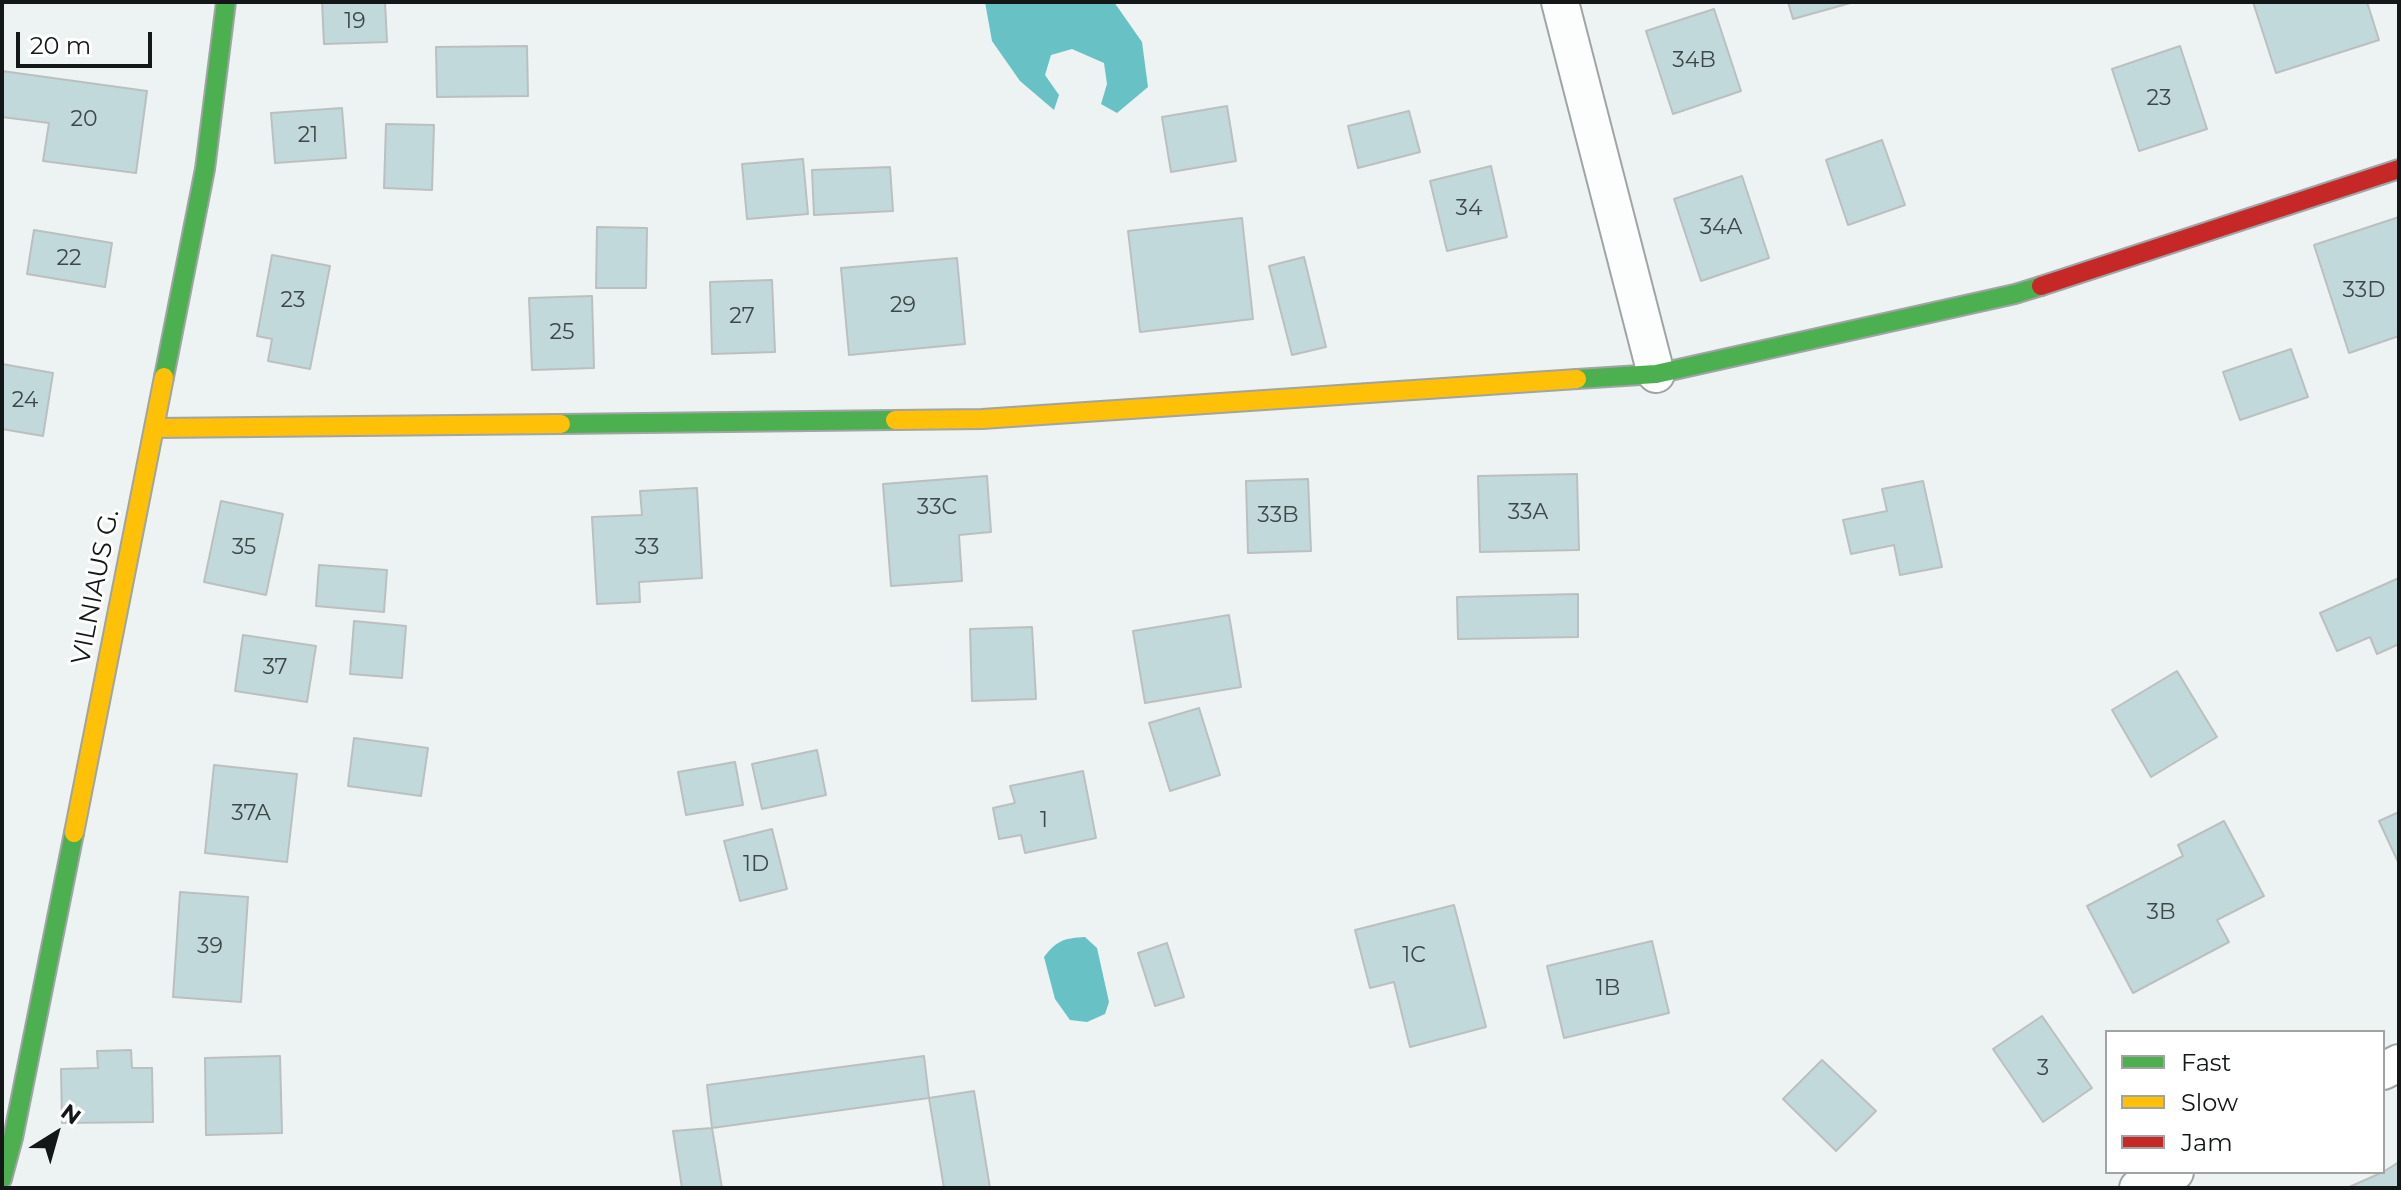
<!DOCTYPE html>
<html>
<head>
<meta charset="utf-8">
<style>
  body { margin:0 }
  #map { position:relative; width:2401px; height:1190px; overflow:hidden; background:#edf2f2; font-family:Montserrat,sans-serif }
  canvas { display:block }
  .frame { position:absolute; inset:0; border:4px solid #141717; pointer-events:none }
  .legend { position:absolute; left:2105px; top:1030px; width:280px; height:144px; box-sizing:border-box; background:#fff; border:2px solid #a1a2a2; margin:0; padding:10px 14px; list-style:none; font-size:24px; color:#141717 }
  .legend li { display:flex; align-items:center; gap:16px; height:40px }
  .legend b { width:40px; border:2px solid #a1a2a2 }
  .north { position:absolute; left:16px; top:1094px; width:80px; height:80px; -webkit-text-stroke:6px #fff; paint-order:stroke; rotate:37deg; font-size:22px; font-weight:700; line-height:32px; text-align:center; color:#141717 }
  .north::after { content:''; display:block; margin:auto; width:28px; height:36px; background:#141717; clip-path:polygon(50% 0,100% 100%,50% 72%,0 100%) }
  .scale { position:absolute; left:16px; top:32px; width:136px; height:36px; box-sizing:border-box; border:4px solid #141717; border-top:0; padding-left:10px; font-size:24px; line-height:28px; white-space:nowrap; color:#141717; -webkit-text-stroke:6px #fff; paint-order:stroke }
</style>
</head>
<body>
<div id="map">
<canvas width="2401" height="1190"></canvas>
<div class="frame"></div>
<ul class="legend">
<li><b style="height:10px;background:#4caf50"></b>Fast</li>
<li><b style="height:10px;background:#ffc107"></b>Slow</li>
<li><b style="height:10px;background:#c62828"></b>Jam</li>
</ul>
<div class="north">N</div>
<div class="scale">20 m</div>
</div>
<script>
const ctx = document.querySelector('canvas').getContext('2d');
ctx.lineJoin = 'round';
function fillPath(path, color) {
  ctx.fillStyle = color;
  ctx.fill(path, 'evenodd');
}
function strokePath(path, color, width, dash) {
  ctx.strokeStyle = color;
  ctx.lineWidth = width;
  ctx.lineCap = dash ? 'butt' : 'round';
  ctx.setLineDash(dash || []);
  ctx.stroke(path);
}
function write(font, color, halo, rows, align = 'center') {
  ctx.font = font + ' Montserrat,sans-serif';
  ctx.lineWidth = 6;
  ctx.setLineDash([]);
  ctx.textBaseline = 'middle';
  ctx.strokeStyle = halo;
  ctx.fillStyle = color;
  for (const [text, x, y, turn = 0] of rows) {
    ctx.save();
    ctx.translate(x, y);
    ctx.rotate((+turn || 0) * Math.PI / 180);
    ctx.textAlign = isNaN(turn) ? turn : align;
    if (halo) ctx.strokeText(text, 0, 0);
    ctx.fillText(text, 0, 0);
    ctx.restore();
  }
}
fillPath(new Path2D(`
  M985,2H1114L1142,42L1148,87L1117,113L1101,104L1107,84L1104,63L1072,49L1051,55L1045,75L1059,95L1054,110L1020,81L992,41Z
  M1085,937L1097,948L1109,1002L1105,1014L1087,1022L1070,1020L1055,999L1044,957C1057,940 1065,938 1085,937Z`), '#67c1c5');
const building = new Path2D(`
  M322,2H385L387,42L324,44Z
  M1788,2H1854L1793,19Z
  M2253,2H2367L2379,40L2276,73Z
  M1714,9L1741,91L1673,114L1646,31Z
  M527,46L528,96L437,97L436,47Z
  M2180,46L2207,129L2139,151L2112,69Z
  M2,71L147,91L136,173L43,161L49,123L2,117Z
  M1227,106L1236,161L1171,172L1162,117Z
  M342,108L346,158L275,163L271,113Z
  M1409,111L1420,152L1358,168L1348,126Z
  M386,124L434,125L432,190L384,188Z
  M1882,140L1905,205L1848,225L1826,160Z
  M803,159L808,214L747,219L742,164Z
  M1491,166L1507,237L1447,251L1430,181Z
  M890,167L893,211L814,215L812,170Z
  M1742,176L1769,258L1701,281L1674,199Z
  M2399,217V336L2349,353L2314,245Z
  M1242,218L1253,319L1140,332L1128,231Z
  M597,227L647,228L646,288H596Z
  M34,230L112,243L105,287L27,274Z
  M272,255L330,266L310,369L268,361L272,339L257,336Z
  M1304,257L1326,347L1292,355L1269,266Z
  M957,258L965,344L849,355L841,268Z
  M772,280L775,352L712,354L710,282Z
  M592,296L594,368L532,370L529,298Z
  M2291,349L2308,397L2240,420L2223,372Z
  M2,364L53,373L43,436L2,429Z
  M1577,474L1579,550L1480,552L1478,476Z
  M987,476L991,532L959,535L962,581L891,586L883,484Z
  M1308,479L1311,551L1248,553L1246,481Z
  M1923,481L1942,567L1900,575L1894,545L1851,554L1843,520L1887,511L1882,489Z
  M697,488L702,578L639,582L640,602L597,604L592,517L642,515L640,491Z
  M221,501L283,514L266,595L204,582Z
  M319,565L387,570L384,612L316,606Z
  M2399,578V644L2377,654L2370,637L2337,651L2320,613Z
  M1578,594V637L1458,639L1457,597Z
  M1229,615L1241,687L1145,703L1133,631Z
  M354,621L406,626L402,678L350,674Z
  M1032,627L1036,699L972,701L970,629Z
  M243,635L316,646L307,702L235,691Z
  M2177,671L2217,737L2151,777L2112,710Z
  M1199,708L1220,775L1170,791L1149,723Z
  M354,738L428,748L421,796L348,786Z
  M817,750L826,795L762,809L752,764Z
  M735,762L743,805L686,815L678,772Z
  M214,765L297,774L287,862L205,853Z
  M1083,771L1096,838L1025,853L1021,835L999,839L993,808L1015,803L1010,786Z
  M2399,812V864L2379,821Z
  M2224,821L2264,896L2217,920L2229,942L2133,993L2087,906L2183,856L2178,845Z
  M772,829L787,889L740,901L724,841Z
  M180,892L248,897L241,1002L173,997Z
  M1454,905L1486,1027L1410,1047L1394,982L1370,988L1355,930Z
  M1652,941L1669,1013L1564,1038L1547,966Z
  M1167,943L1184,997L1155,1006L1138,953Z
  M2042,1016L2092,1088L2043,1122L1993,1049Z
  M131,1050L132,1068H152L153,1122L62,1123L61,1069L98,1068L97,1051Z
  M280,1056L282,1133L206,1135L205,1058Z
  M924,1056L929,1098L712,1128L707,1085Z
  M1822,1060L1876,1111L1836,1151L1783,1099Z
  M974,1091L990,1188H944L929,1098Z
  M712,1128L722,1188H682L673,1131Z
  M2399,1162V1188H2347L2383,1172Z`);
fillPath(building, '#c1d9da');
strokePath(building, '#bcbfbf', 2);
const street = new Path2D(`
  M1560,2L1656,374
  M2383,1071L2399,1063
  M2138,1188L2175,1172`);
const fast = new Path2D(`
  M164,377L205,169L226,2
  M1577,379L1656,374L2015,294L2041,286
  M561,424L895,420
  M2,1179L13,1138L74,833`);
const slow = new Path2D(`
  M895,420L982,419L1577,379
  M154,428L561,424
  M74,833L164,377`);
const jam = new Path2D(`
  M2041,286L2399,169`);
strokePath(street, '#a1a4a4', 40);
strokePath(fast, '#a1a4a4', 22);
strokePath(slow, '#a1a4a4', 22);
strokePath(jam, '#a1a4a4', 22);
strokePath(street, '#fcfdfd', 36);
strokePath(fast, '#4caf50', 18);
strokePath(slow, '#ffc107', 18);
strokePath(jam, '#c62828', 18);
write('22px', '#3f4848', null, [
  ["19",355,22],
  ["34B",1694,61],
  ["23",2159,99],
  ["20",84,120],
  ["21",308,136],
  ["34",1469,209],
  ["34A",1721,228],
  ["22",69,259],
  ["33D",2364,291],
  ["23",293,301],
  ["29",903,306],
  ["27",742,317],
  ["25",562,333],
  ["24",25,401],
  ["33C",937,508],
  ["33A",1528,513],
  ["33B",1278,516],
  ["35",244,548],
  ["33",647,548],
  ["37",275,668],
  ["37A",251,814],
  ["1",1044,821],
  ["1D",756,865],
  ["3B",2161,913],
  ["39",210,947],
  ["1C",1414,956],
  ["1B",1608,989],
  ["3",2043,1069]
]);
write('26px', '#141717', '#fff', [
  ["VILNIAUS G.",96,587,-79]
]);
</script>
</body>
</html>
